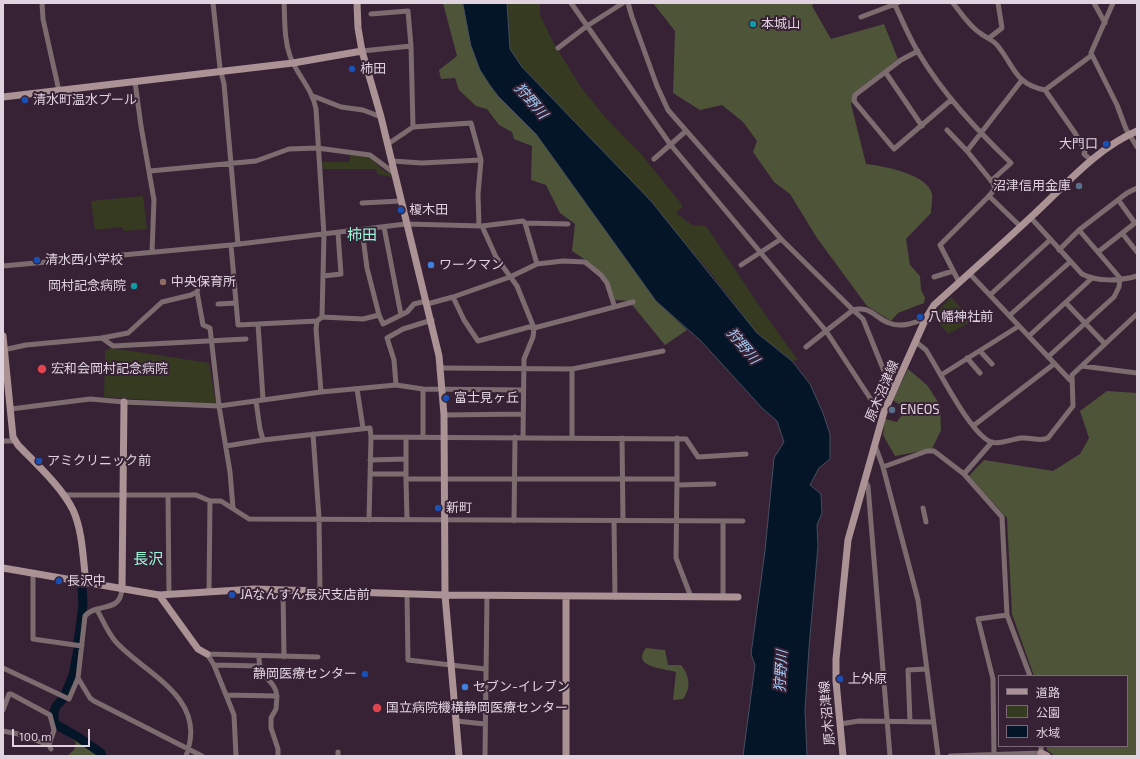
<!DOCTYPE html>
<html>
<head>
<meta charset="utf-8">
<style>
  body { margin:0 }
  #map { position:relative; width:1140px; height:759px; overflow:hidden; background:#372235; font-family:"Exo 2","Noto Sans JP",sans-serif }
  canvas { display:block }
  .frame { position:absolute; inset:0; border:4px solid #e0d2de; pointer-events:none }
  .legend { position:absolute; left:998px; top:675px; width:130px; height:72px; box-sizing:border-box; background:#372235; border:1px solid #7b6879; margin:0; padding:5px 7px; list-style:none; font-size:12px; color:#e0d2de }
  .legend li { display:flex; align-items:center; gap:8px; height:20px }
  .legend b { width:20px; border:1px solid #7b6879 }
  .scale { position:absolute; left:12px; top:729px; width:78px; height:18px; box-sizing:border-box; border:2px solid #e0d2de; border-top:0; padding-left:5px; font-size:12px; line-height:14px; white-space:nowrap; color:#e0d2de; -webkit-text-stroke:3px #372235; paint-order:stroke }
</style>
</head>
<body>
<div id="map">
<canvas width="1140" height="759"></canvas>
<div class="frame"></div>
<ul class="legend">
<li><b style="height:5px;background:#ab9295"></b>道路</li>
<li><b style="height:11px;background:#353a21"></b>公園</li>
<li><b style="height:11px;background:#031527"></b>水域</li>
</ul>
<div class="scale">100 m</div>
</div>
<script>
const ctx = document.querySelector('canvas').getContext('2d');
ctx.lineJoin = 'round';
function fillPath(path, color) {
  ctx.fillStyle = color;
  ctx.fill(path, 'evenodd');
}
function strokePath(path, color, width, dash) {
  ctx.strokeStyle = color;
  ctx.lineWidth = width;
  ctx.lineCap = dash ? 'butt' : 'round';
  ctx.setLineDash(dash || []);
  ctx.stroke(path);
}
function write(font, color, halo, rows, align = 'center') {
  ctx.font = font + ' "Exo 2","Noto Sans JP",sans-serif';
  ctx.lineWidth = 4;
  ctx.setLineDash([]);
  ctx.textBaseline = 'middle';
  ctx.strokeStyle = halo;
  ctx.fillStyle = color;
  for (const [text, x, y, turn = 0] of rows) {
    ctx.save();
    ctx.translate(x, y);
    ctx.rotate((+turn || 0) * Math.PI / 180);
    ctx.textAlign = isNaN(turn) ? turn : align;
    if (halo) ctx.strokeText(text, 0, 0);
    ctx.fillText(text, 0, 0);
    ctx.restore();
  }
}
fillPath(new Path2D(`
  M507,3H540V15L552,40L582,89L606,118L642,155L683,206L676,213L692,225L706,226C737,271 765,317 798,360L792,361L757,333L711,273L674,231L522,67L510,49Z
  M351,153C372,155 369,158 383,170C387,173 393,174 397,178L377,174L376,169H323L322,162H349Z
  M143,196L147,229L124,231L122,227L95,230L91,201Z
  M951,297L973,321L948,334L933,316Z
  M112,348L209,363L216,404L104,397L105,350Z`), '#353a21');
fillPath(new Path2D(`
  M443,3H463L471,46L489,84L498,96L536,134L656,301L687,330L665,345L629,301L615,300C607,273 595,266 572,251L575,224L560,213L546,185L531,180L532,146L514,139L512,132L499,125L487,109L476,106L459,90L455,78L441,79L439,70L457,56Z
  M653,3H814L812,6L831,39L884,24L898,59L854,93L851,104L866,164C883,166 928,174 932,194C933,200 931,207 931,213L906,239L910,265L920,276L921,290L925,298L924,303L898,313L891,321L867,306L817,238L790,194L774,182L753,152L757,141L743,122L722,105L700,110L673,93L675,31Z
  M908,369L927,385L940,405L941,430L932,449L895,456L883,435L885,419L897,422L906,409L893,400Z
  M1107,391L1137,393V756H1055L1047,750V746H1127V676H1034L1012,614L1007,518L969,476L984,460L1053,471L1080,454L1089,438L1080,411Z
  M646,648L665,650L668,665H681C689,675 692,687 683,699L673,700L676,672C662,668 631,667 646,648Z
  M60,722L77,732L108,756H67L74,750L76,742C69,737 64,733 59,726Z`), '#4e5438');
const water = new Path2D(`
  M463,3H507L510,49L522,67L651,201L757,333L792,361L810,384L823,413L830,434V459L819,468L810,485L821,494L822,513L817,525L818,546L809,648L805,710L807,756H743L755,665L751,654L765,551L774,458L784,442L777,421L763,409L701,341L656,301L536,134L498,96L489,84L480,70L471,46Z`);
fillPath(water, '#031527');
strokePath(water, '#454e5e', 1);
strokePath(new Path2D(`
  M78,643L83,605L82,589
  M66,692L73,675L78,649
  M62,700C54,706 52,714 55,724L78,737L101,753L102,756`), '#031527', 9);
strokePath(new Path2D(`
  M42,3L43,19L59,91
  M213,3L220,68L224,84L238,244
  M284,3C285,21 284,39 290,56C297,75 312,88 316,109L324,235L322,317L317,321L316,329L321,392
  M571,3L670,144L826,331L853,310L863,319L888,381L894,390
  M628,3L632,17L657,86L668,110L781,239L853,310C870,305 875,318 889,323C902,328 914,323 926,318
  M953,3C961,13 969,26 980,33C986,38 992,39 997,45C1014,65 1014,84 1045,90L1075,133L1085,151L1084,154L1091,160
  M1094,3L1105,23
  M1113,3L1091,53L1117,105L1126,129L1137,147
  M895,5C902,20 909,37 918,52C943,94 976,129 1011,163L991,181
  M371,14L408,11L411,46L413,127L388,144
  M861,17L898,3
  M989,38L1002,28L998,3
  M558,48L587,26L623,3
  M362,51L411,46
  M918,51L901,60L855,95L854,101L894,149L951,100
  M886,73L922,126
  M135,82L141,126L154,200L152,252
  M1045,90L1092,55
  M313,96L341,107L363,110L381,117
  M413,127L471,123L481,160L478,194L479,226
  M947,130L967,151
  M654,159L686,131
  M392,161L422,163L481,160
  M150,171L256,161L289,149L317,148L370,155L394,173
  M989,196L1021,227
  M362,203L401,201
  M1031,218L1082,274C1097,282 1120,281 1137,276
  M525,223L537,264
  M384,227L401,315
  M362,230L367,268L379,315
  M1122,233L1137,252
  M231,245L238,325L258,324L263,399
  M1059,250L1079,230L1127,193L1137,188
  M1098,252L1135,223L1119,201
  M741,265L781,239
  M3,266L231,245L406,224L482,226L523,221L525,223L568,224
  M969,273L1071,381
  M323,276L341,274L338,233
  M934,277L953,271
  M959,282L940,245L988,197L995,189L993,183L967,151L1022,80
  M197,292L203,325L210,328L219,406L230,472L233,508
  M990,295L1050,240
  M453,297L464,320L478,341L529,327L534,328L517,286L496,257L482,226
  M1066,303L1105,344
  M218,304L236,303
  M427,304L453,297L510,277L537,264L563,261L585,262L601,275L607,283L614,305
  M1010,315L1070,262
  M322,317L363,319L379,315L383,324L407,312L414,304L426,301
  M258,324L317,321
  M1029,336L1091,279
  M102,338L113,346L246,339
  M916,342L926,350C939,370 970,434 991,442C1000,445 1012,439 1021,438C1031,437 1040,442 1048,438L1073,406L1072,375L1137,314
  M806,347L826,331L872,401
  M3,350L26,345L102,338L128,333L162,302L191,295L197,292L200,279
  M980,351L992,364
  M1048,357L1114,297L1119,287L1120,278L1079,230
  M967,358L980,373
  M1082,366L1137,373
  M441,368L572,369L663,351
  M941,375L1019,326
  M396,385L394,360L387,338L403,329L432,320
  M357,389L363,428
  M256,401L260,429L263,440
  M11,409L90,399L124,402L219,406L321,392L396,385L423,389L523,390
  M444,415L523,414
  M973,426L1054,364
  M313,434L319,518L320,591
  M406,437V474
  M423,437V389
  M523,437L524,359L533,337L534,328L633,302
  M572,438V369
  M622,438L623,521
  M677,438V479
  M3,441H15
  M875,445L883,467L918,600L938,756
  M226,446L263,440L370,428L371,437L686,439L698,457L746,454
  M370,460L406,459
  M883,467L927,451H934L964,474L1002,517L1007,615L1030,676
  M370,474H406V479
  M964,474L992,442
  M865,481L868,486L890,756
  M677,485L714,484
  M64,495H196L210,501H221L249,519L743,521
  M168,495L169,595
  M923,508L926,522
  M407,519L406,479H677L676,558L691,597
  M369,520L371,437
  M514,521L515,437
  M614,521L615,597
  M33,574V639L82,646
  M283,590L284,657
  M209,592L210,501
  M407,594L408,660L485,669
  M723,597V521
  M97,610C103,620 108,633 116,642C143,672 202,695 189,746
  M207,654L318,657
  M207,654L214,665L234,715L236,756
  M259,657C259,681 275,678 277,696
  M214,665L259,666
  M3,668L69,699L78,678L85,616C97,602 120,614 122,589
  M78,678L90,698L94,701L202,756
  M226,695L277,696L276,709L271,718V728L278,749V756
  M3,710L9,694H11L50,715L54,730L49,745
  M456,721L485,724
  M910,722L908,670L926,669
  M840,724L859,721L933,722
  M3,731L18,734L49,745L51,749
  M338,752V756
  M186,756L187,753
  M485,756L487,596
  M950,756L1041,753V746
  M994,756L993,679L978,619L1007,615`), '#7c6c6f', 5);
strokePath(new Path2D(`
  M357,3L358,28L362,51L381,117L439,356L444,415L445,595L459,756
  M3,97L293,63L362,51
  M3,336L13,437L18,445C37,465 61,486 73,510C83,532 83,560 86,583
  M3,568L159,595L255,589L445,595L738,597
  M122,589L124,402
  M159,595L198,649L207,654
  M566,596V756
  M1041,753L1047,756
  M843,756L836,681V659L848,540L884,412L926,318L934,305C966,276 999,247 1031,217C1064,187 1095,149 1137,131`), '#ab9295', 7);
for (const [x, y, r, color] of [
  [753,24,4,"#0f9aa8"],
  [352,69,4,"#1a4fb4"],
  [25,100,4,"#1a4fb4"],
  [1106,144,4,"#1a4fb4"],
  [1079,186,4,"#5c6f8a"],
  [401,210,4,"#1a4fb4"],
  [37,260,4,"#1a4fb4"],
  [431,265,4,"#3f7fe0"],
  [163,282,4,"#8d6e63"],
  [134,286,4,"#0f9aa8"],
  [920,317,4,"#1a4fb4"],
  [42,369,5,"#e0444e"],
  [446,398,4,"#1a4fb4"],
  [892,410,4,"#5c6f8a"],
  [39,461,4,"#1a4fb4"],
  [438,508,4,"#1a4fb4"],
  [59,581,4,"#1a4fb4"],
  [232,595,4,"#1a4fb4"],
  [365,674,4,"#1a4fb4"],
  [840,679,4,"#1a4fb4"],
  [465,687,4,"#3f7fe0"],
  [377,708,5,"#e0444e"]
]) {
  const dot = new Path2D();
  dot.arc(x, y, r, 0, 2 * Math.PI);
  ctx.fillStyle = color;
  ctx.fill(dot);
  strokePath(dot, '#372235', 1.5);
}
write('13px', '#e0d2de', '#372235', [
  ["本城山",761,24],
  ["柿田",360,69],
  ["清水町温水プール",33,100],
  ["大門口",1098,144,"right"],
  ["沼津信用金庫",1071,186,"right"],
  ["榎木田",409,210],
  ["清水西小学校",45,260],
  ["ワークマン",439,265],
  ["中央保育所",171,282],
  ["岡村記念病院",126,286,"right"],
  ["八幡神社前",928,317],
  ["宏和会岡村記念病院",51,369],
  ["富士見ヶ丘",454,398],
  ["ENEOS",900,410],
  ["アミクリニック前",47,461],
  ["新町",446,508],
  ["長沢中",67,581],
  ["JAなんすん長沢支店前",240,595],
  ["静岡医療センター",357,674,"right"],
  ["上外原",848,679],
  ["セブン-イレブン",473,687],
  ["国立病院機構静岡医療センター",386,708]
], 'left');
write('13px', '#e0d2de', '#372235', [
  ["原木沼津線",882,391,-67],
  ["原木沼津線",827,713,-95]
]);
write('italic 14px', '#a2cdf7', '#372235', [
  ["狩野川",531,101,49],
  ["狩野川",743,346,50],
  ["狩野川",781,671,-87]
]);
write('15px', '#9af8d9', '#372235', [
  ["柿田",362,235],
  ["長沢",148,559]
]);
</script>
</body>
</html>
